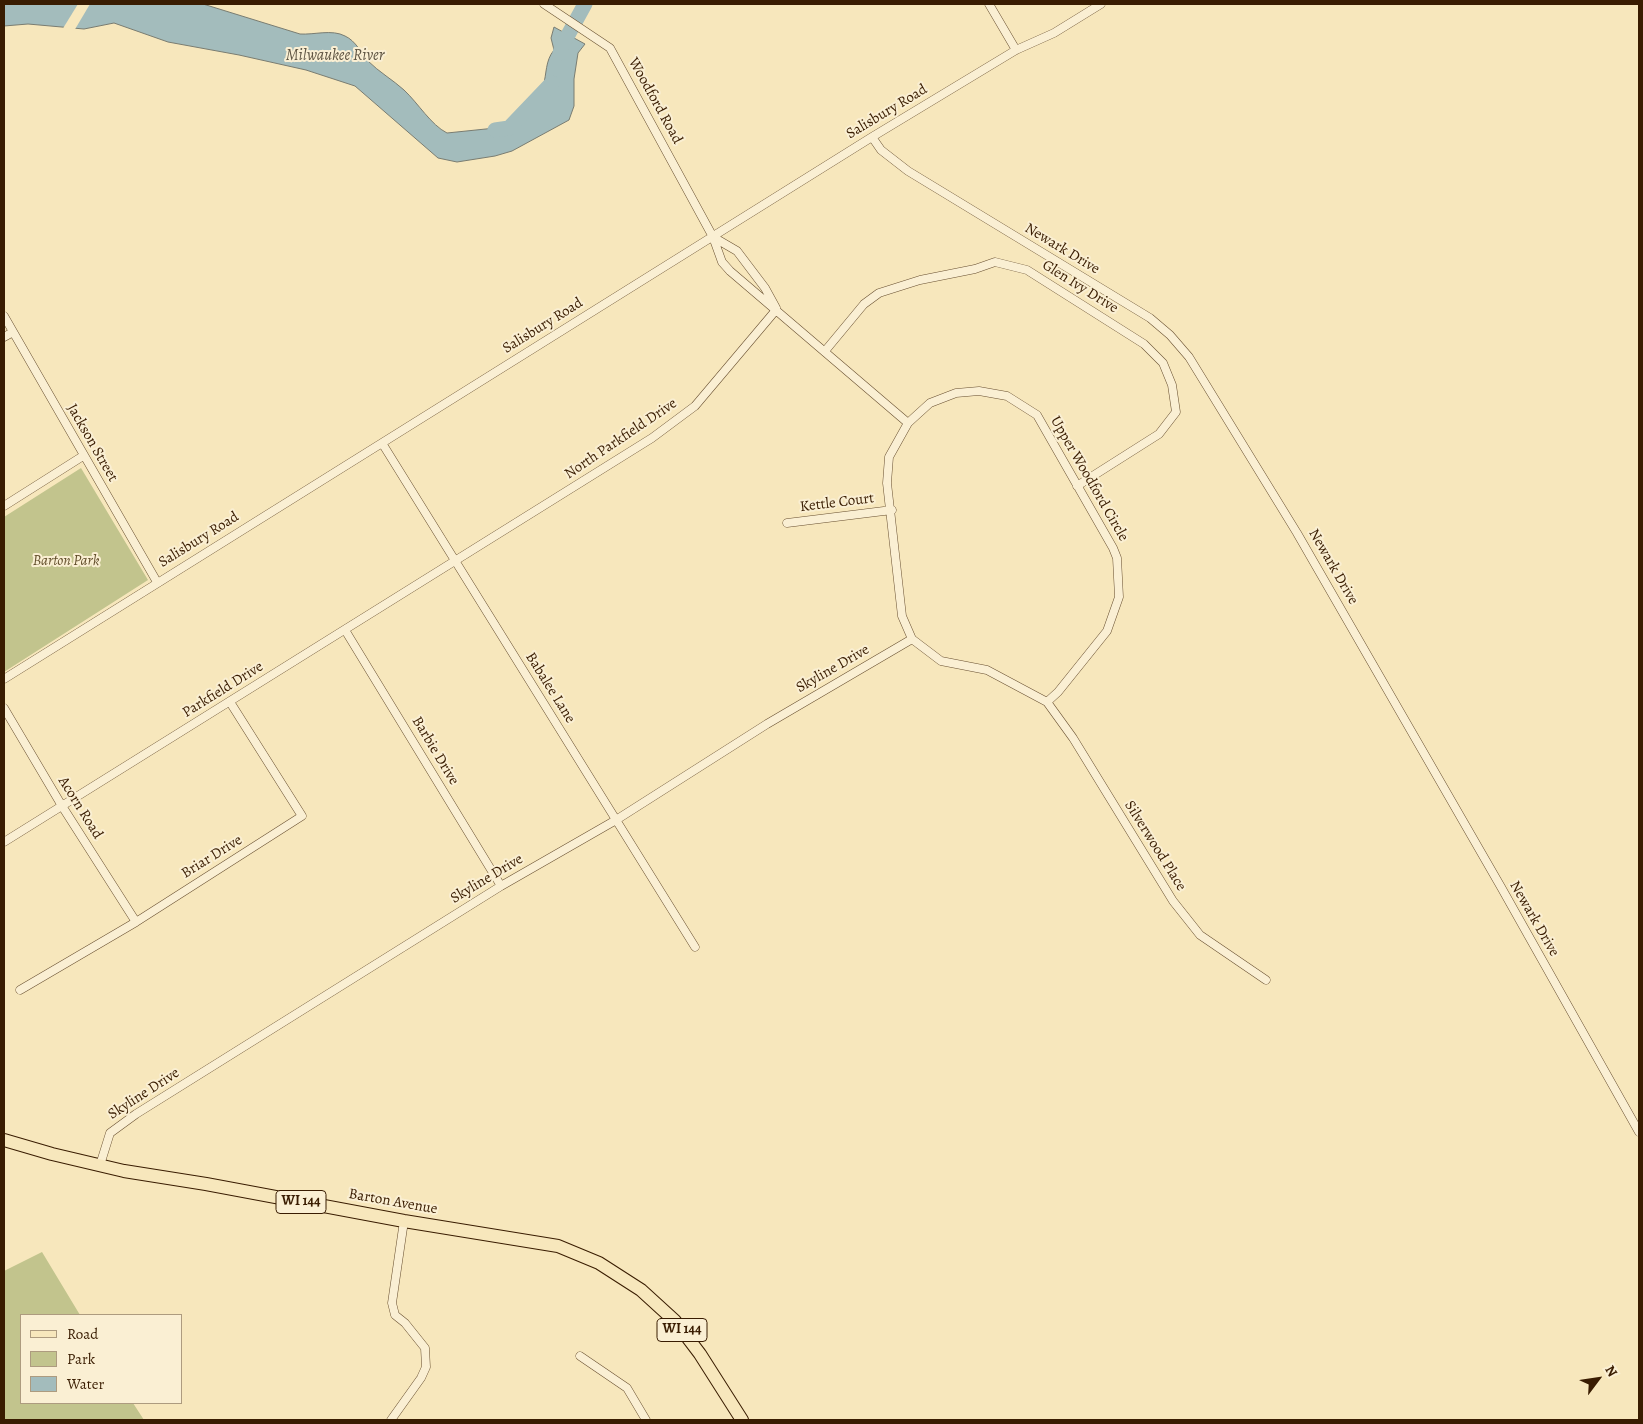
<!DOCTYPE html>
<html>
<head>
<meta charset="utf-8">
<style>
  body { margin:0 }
  #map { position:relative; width:1643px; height:1424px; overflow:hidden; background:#f7e7bc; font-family:Alegreya,serif }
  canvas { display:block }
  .frame { position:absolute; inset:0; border:5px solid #391c01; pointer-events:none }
  .legend { position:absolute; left:20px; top:1314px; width:162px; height:90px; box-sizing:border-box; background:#faefd3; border:1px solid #ad9b7f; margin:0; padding:6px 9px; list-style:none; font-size:15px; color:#391c01 }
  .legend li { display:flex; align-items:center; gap:10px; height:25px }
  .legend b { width:25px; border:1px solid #ad9b7f }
  .north { position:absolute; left:1573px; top:1354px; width:50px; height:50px; -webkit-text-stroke:4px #faefd3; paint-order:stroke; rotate:59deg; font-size:14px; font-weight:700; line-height:20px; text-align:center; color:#391c01 }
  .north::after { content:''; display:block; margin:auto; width:18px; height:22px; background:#391c01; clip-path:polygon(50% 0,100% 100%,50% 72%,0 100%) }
</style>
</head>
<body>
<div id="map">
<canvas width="1643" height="1424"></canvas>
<div class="frame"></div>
<ul class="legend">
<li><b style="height:6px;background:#f7e7bc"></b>Road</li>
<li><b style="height:14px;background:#c2c48d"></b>Park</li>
<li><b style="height:14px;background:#a3bcbc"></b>Water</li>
</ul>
<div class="north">N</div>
</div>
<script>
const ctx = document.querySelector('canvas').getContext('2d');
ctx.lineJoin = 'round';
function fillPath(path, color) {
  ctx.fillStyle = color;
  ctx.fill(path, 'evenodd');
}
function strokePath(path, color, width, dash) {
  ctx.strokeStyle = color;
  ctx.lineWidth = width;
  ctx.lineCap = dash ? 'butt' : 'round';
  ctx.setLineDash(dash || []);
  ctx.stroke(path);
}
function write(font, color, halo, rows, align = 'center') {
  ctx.font = font + ' Alegreya,serif';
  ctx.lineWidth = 4;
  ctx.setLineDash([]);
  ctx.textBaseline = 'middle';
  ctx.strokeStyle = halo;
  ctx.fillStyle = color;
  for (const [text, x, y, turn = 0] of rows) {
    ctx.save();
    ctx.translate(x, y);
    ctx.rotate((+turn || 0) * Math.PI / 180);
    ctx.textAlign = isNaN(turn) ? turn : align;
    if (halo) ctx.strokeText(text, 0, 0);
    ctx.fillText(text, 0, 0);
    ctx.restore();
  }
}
fillPath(new Path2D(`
  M81,468L148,580L4,672V517Z
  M42,1252L80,1315H21V1403H133L144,1420H4V1271Z`), '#c2c48d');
const water = new Path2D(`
  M4,4H203L300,34C314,35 332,29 345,36C356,41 361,53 368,61C379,72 393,80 404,90C418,103 431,125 447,133L505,127C511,124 519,125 524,121C532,114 540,98 543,87C547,73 545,61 554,50L551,38L554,27L585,44L578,53L574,79V106L569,120L512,151L495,156L457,162L438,158L355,86L306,70L239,55L168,42L114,23L84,29L28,24L4,26Z`);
fillPath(water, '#a3bcbc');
strokePath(water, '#797c71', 1);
fillPath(new Path2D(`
  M78,4H90L74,31L62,30Z`), '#f7e7bc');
strokePath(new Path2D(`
  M560,53L562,46L585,4
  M495,130L509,128L552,83`), '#a3bcbc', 15);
const minor = new Path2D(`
  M544,4L610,48L713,237L722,262L730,271L908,423
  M989,4L1016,50
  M872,137L881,150L908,171L1150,318L1170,335L1189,357L1297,533L1501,887L1639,1132
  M713,237L737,251L765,288L776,308
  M4,316L157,582
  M4,337L13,332
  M825,351L864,304L879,293L920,280L975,269L995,262L1027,270L1144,344L1163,363L1172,385L1176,412L1159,434L1077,486
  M979,391L1007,396L1037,415L1113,548L1117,558L1119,597L1107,631L1058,692L1047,702L987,670L941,661L912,639L902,616L887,483L889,457L908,423L930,403L956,393Z
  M382,443L695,947
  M4,506L83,456
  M787,523L892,510
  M345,630L501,886
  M4,679L872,137L1016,50L1054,33L1101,4
  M1047,702L1073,738L1173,901L1200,935L1266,980
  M4,708L62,806L136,922
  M4,842L652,438L695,406L776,310
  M20,990L136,922L302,816L230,702
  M100,1165L110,1133L136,1114L501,886L616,820L767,724L912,639
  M580,1356L627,1388L646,1420
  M391,1420L421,1378L426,1367L425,1348L405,1323L395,1315L392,1303L404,1221`);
const primary = new Path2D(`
  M4,1140L52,1154L124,1171L206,1184L404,1221L558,1246L599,1263L641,1290L675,1321L700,1354L742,1420`);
strokePath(minor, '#684f30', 9);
strokePath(primary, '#391c01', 14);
strokePath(minor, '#faefd3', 8);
strokePath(primary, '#f7e7bc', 12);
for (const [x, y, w] of [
  [301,1202,50],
  [682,1330,50]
]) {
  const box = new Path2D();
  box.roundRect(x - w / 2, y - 11.5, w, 23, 4);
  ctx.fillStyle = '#faefd3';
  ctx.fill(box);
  strokePath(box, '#391c01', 1);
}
write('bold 14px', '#391c01', null, [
  ["WI 144",301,1202],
  ["WI 144",682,1330]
]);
write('15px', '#391c01', '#faefd3', [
  ["Woodford Road",655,101,61],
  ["Salisbury Road",887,112,-31],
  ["Newark Drive",1062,249,31],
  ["Glen Ivy Drive",1080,287,32],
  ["Salisbury Road",543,326,-32],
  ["North Parkfield Drive",621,439,-34],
  ["Jackson Street",92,443,60],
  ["Upper Woodford Circle",1089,479,60],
  ["Kettle Court",837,503,-7],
  ["Salisbury Road",199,540,-32],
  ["Newark Drive",1333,567,60],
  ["Skyline Drive",833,669,-30],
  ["Babalee Lane",550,688,58],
  ["Parkfield Drive",223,690,-32],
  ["Barbie Drive",435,751,59],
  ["Acorn Road",80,808,58],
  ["Silverwood Place",1155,846,58],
  ["Briar Drive",212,857,-32],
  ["Skyline Drive",487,879,-31],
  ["Newark Drive",1534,919,60],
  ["Skyline Drive",144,1094,-33],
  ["Barton Avenue",393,1202,10]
]);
write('italic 15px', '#624e2b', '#faefd3', [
  ["Barton Park",66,561]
]);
write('italic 16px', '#5e5442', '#faefd3', [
  ["Milwaukee River",335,56]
]);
</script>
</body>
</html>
